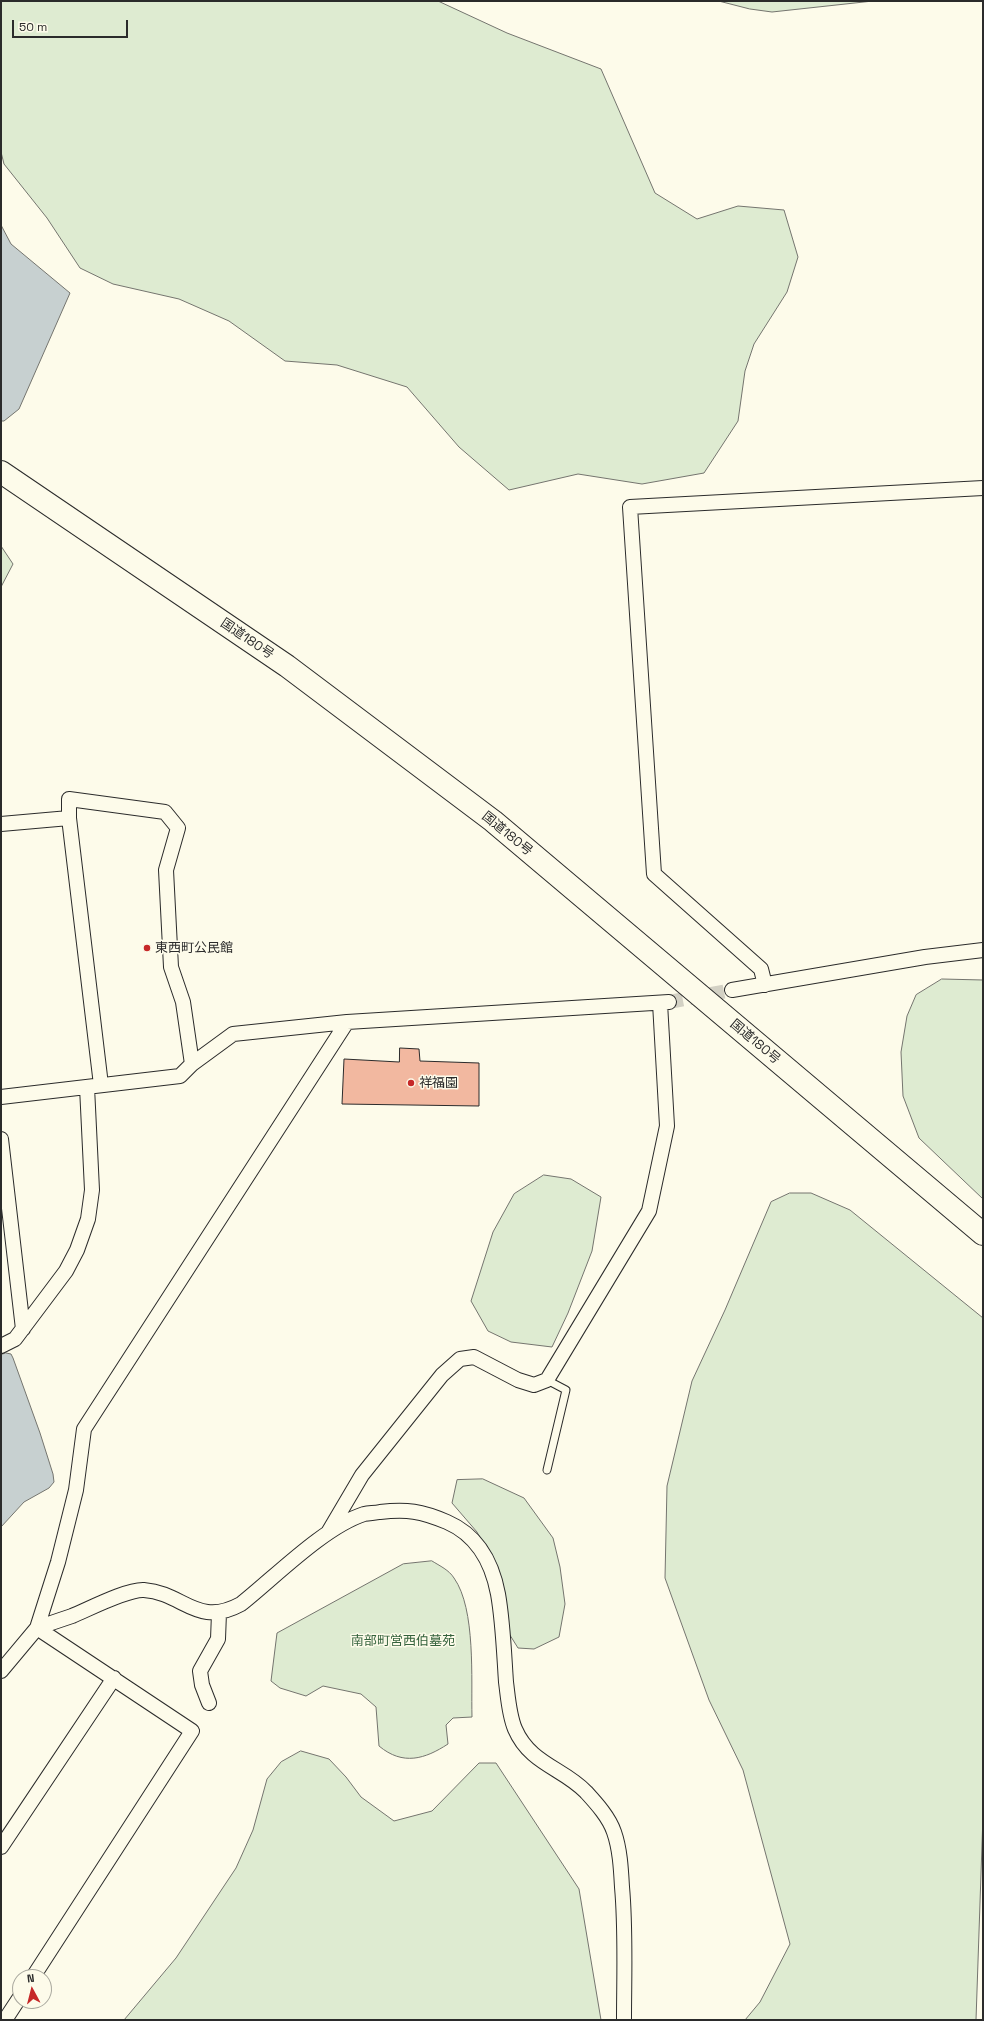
<!DOCTYPE html>
<html>
<head>
<meta charset="utf-8">
<style>
  body { margin:0 }
  #map { position:relative; width:984px; height:2021px; overflow:hidden; background:#fdfbea; font-family:"Space Grotesk",sans-serif }
  canvas { display:block }
  .frame { position:absolute; inset:0; border:2px solid #2b2b2b; pointer-events:none }
  .north { position:absolute; left:12px; top:1969px; width:40px; height:40px; box-sizing:border-box; background:#fdfbea; border:1px solid #a9a89e; border-radius:50%; rotate:353deg; font-size:11px; font-weight:700; line-height:16px; text-align:center; color:#2b2b2b }
  .north::after { content:''; display:block; margin:auto; width:14px; height:18px; background:#c62828; clip-path:polygon(50% 0,100% 100%,50% 72%,0 100%) }
  .scale { position:absolute; left:12px; top:20px; width:116px; height:18px; box-sizing:border-box; border:2px solid #2b2b2b; border-top:0; padding-left:5px; font-size:12px; line-height:14px; white-space:nowrap; color:#2b2b2b; -webkit-text-stroke:3px #fdfbea; paint-order:stroke }
</style>
</head>
<body>
<div id="map">
<canvas width="984" height="2021"></canvas>
<div class="frame"></div>
<div class="north">N</div>
<div class="scale">50 m</div>
</div>
<script>
const ctx = document.querySelector('canvas').getContext('2d');
ctx.lineJoin = 'round';
function fillPath(path, color) {
  ctx.fillStyle = color;
  ctx.fill(path, 'evenodd');
}
function strokePath(path, color, width, dash) {
  ctx.strokeStyle = color;
  ctx.lineWidth = width;
  ctx.lineCap = dash ? 'butt' : 'round';
  ctx.setLineDash(dash || []);
  ctx.stroke(path);
}
function write(font, color, halo, rows, align = 'center') {
  ctx.font = font + ' "Space Grotesk","Noto Sans JP",sans-serif';
  ctx.lineWidth = 3;
  ctx.setLineDash([]);
  ctx.textBaseline = 'middle';
  ctx.strokeStyle = halo;
  ctx.fillStyle = color;
  for (const [text, x, y, turn = 0] of rows) {
    ctx.save();
    ctx.translate(x, y);
    ctx.rotate((+turn || 0) * Math.PI / 180);
    ctx.textAlign = isNaN(turn) ? turn : align;
    if (halo) ctx.strokeText(text, 0, 0);
    ctx.fillText(text, 0, 0);
    ctx.restore();
  }
}
const green = new Path2D(`
  M1,1H438L507,33L601,69L655,193L697,219L738,206L784,210L798,257L787,292L754,344L745,371L738,421L704,473L642,484L578,474L509,490L459,447L407,387L337,365L285,361L229,321L179,299L113,284L80,268L47,218L4,164L1,152Z
  M719,1H873L772,12L750,9Z
  M1,546L13,564L1,587Z
  M942,979L983,980V1199L919,1138L903,1096L901,1052L907,1016L916,995Z
  M544,1175L571,1179L601,1197L592,1251L568,1313L552,1347L511,1342L488,1331L471,1301L493,1232L514,1194Z
  M790,1193H811L850,1210L983,1318V1815L976,2020H745L760,2002L790,1944L743,1770L709,1700L665,1578L667,1486L692,1381L725,1310L771,1202Z
  M483,1479L524,1498L553,1538L560,1567L565,1604L559,1637L534,1649L518,1648L508,1632L503,1584L477,1532L452,1503L457,1480Z
  M432,1561C440,1566 449,1570 454,1578C476,1609 471,1680 472,1717L453,1718L446,1725L448,1744C425,1759 403,1766 379,1746L376,1707L361,1694L323,1686L306,1696L280,1688L271,1681L277,1633L403,1564Z
  M301,1751L329,1759L346,1777L361,1797L394,1821L432,1811L479,1763H496L579,1889L601,2020H124L176,1958L236,1868L253,1830L267,1779L281,1762Z`);
fillPath(green, '#deebd1');
strokePath(green, '#74746e', 1);
const water = new Path2D(`
  M1,225L11,244L70,293L19,409L4,421H1Z
  M6,1353L11,1354L13,1358L40,1433L53,1474L54,1482L49,1488L24,1502L1,1527V1355Z`);
fillPath(water, '#c7d0d0');
strokePath(water, '#74746e', 1);
const building = new Path2D(`
  M400,1048L419,1049L420,1061L479,1063V1106L342,1104L344,1059L399,1062Z`);
fillPath(building, '#f2b8a0');
strokePath(building, '#2b2b2b', 1);
strokePath(new Path2D(`
  M669,1002L732,990`), '#d3d1c4', 14, [14, 7]);
const service = new Path2D(`
  M547,1380L566,1390L547,1470`);
const minor = new Path2D(`
  M69,818L101,1085
  M1,824L69,818V799L165,812L178,828L166,870L171,967L183,1002L192,1064
  M765,985L761,969L654,874L630,507L983,488
  M732,990L925,957L983,950
  M1,1097L180,1076L192,1064L233,1034L347,1022L669,1002
  M1,1139L23,1329
  M1,1346L15,1339L66,1271L77,1250L88,1219L92,1190L87,1087
  M329,1531L362,1475L442,1375L460,1359L474,1357L518,1380L534,1385L547,1380L649,1211L667,1126L660,1003
  M37,1628C48,1624 60,1620 72,1616C89,1609 127,1589 144,1590C184,1593 197,1628 241,1604C275,1577 324,1527 364,1514C369,1513 375,1513 380,1512C407,1509 421,1511 447,1522C477,1535 492,1562 498,1594C503,1622 504,1653 506,1682C508,1697 509,1715 515,1729C530,1764 563,1768 586,1792C596,1803 609,1817 614,1832C620,1849 621,1869 622,1887C626,1931 624,1976 624,2020
  M1,1671L37,1628L58,1562L76,1490L84,1429L347,1022
  M209,1703L202,1685L200,1671L218,1639L219,1613
  M1,1847L114,1678
  M33,1977L192,1731L37,1628
  M5,2020L20,1997`);
const trunk = new Path2D(`
  M1,472L287,666L493,821L983,1234`);
strokePath(service, '#2b2b2b', 9);
strokePath(minor, '#2b2b2b', 16);
strokePath(trunk, '#2b2b2b', 24);
strokePath(service, '#fdfbea', 7);
strokePath(minor, '#fdfbea', 14);
strokePath(trunk, '#fdfbea', 22);
for (const [x, y, r, color] of [
  [147,948,4,"#c62828"],
  [411,1083,4,"#c62828"]
]) {
  const dot = new Path2D();
  dot.arc(x, y, r, 0, 2 * Math.PI);
  ctx.fillStyle = color;
  ctx.fill(dot);
  strokePath(dot, '#fdfbea', 1.5);
}
write('13px', '#2b2b2b', '#fdfbea', [
  ["国道180号",247,639,34],
  ["国道180号",507,834,39],
  ["国道180号",755,1042,40]
]);
write('13px', '#2b2b2b', '#fdfbea', [
  ["東西町公民館",155,948],
  ["祥福園",419,1083]
], 'left');
write('13px', '#34623c', '#fdfbea', [
  ["南部町営西伯墓苑",403,1641]
]);
</script>
</body>
</html>
